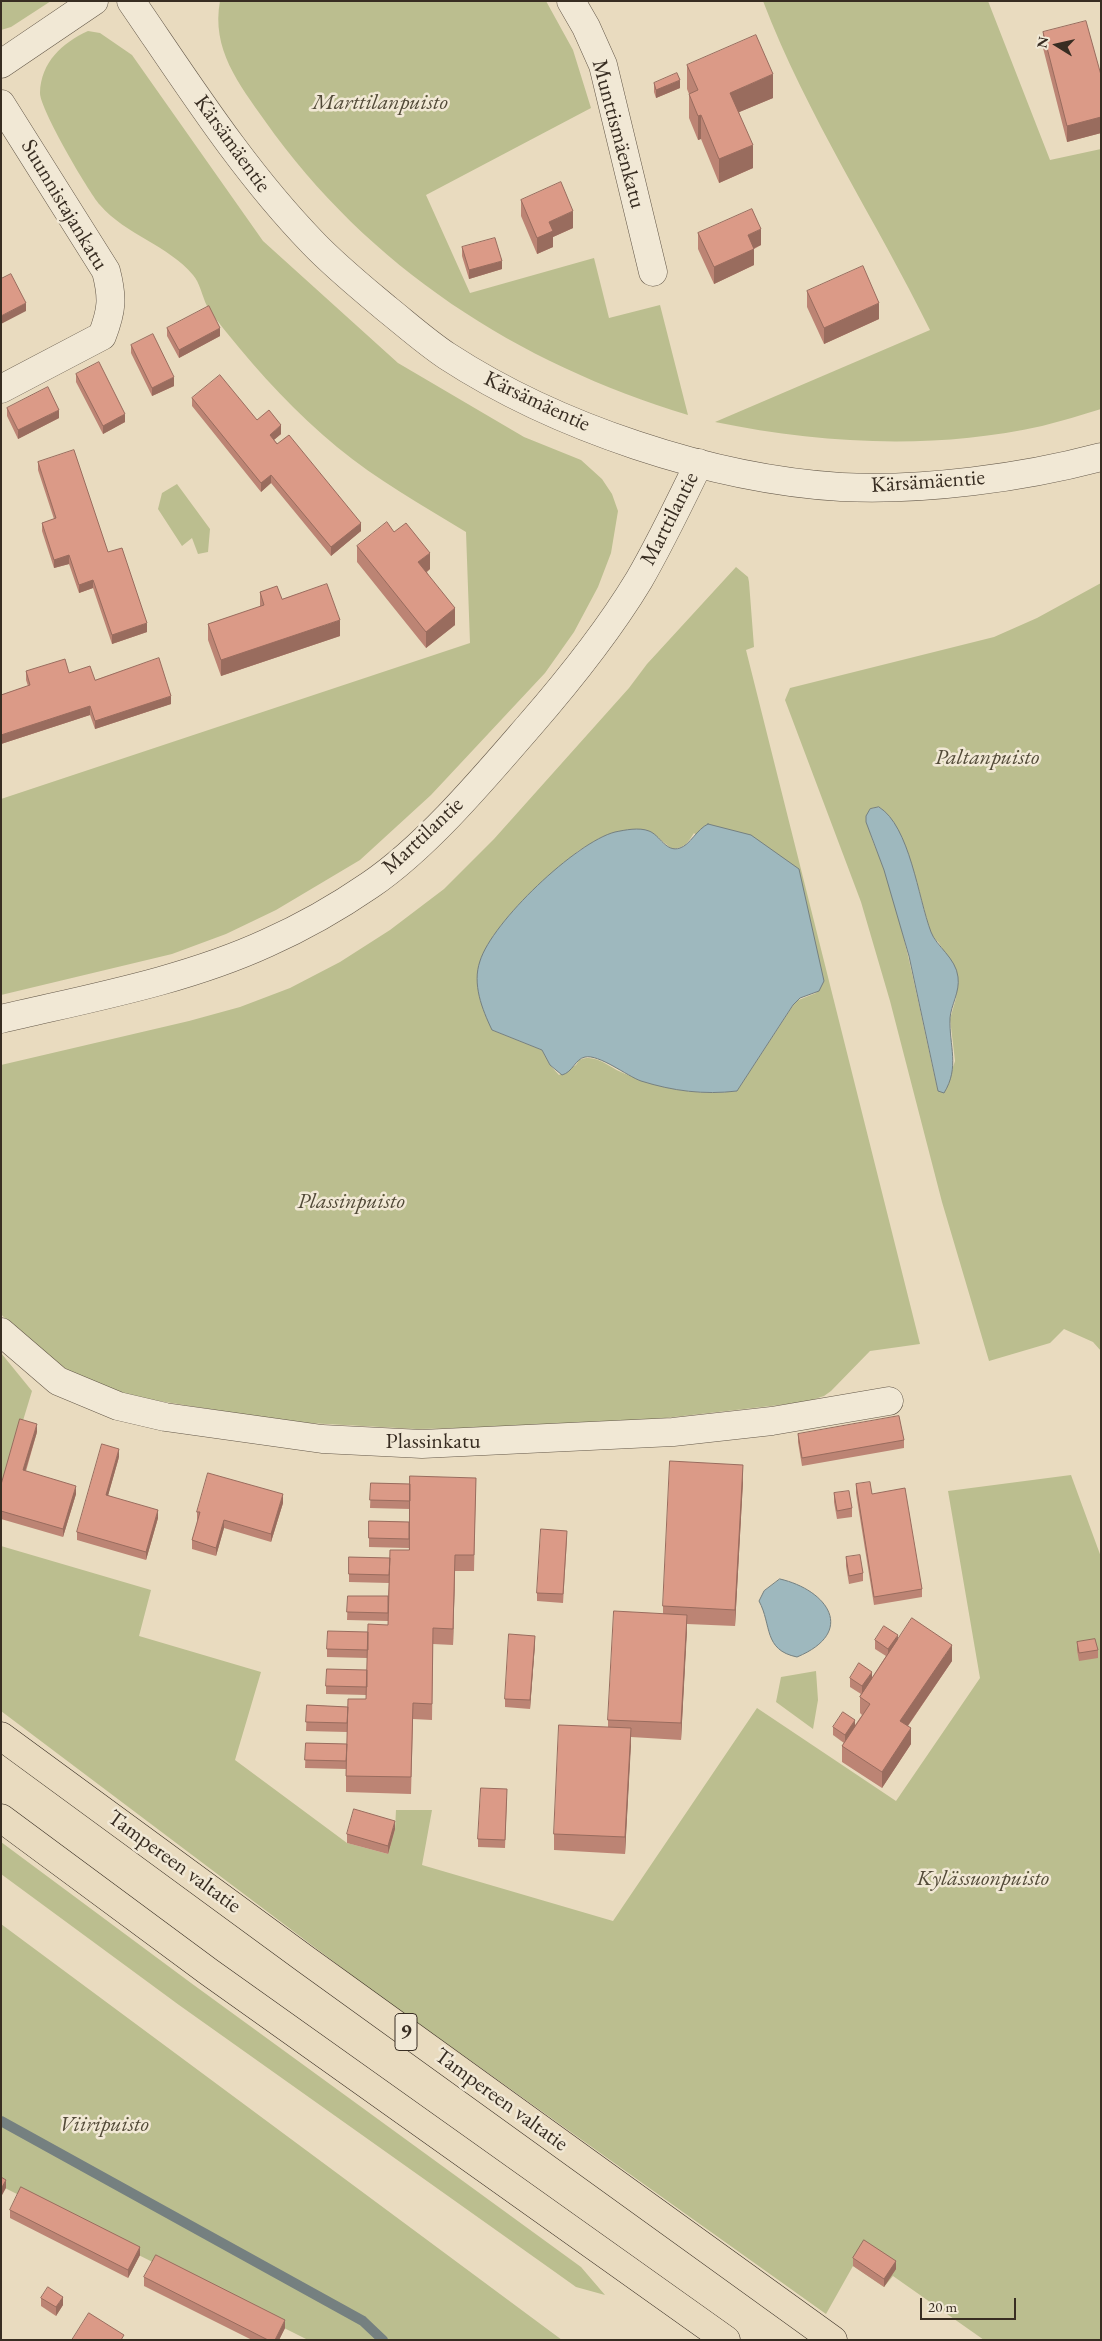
<!DOCTYPE html>
<html>
<head>
<meta charset="utf-8">
<style>
  body { margin:0 }
  #map { position:relative; width:1102px; height:2341px; overflow:hidden; background:#e9dbbf; font-family:"EB Garamond",serif }
  canvas { display:block }
  .frame { position:absolute; inset:0; border:2px solid #382d22; pointer-events:none }
  .north { position:absolute; left:1032px; top:20px; width:50px; height:50px; -webkit-text-stroke:4px #f1e8d5; paint-order:stroke; rotate:280deg; font-size:14px; font-weight:700; line-height:20px; text-align:center; color:#382d22 }
  .north::after { content:''; display:block; margin:auto; width:18px; height:22px; background:#382d22; clip-path:polygon(50% 0,100% 100%,50% 72%,0 100%) }
  .scale { position:absolute; left:920px; top:2298px; width:96px; height:22px; box-sizing:border-box; border:2px solid #382d22; border-top:0; padding-left:6px; font-size:15px; line-height:18px; white-space:nowrap; color:#382d22; -webkit-text-stroke:4px #f1e8d5; paint-order:stroke }
</style>
</head>
<body>
<div id="map">
<canvas width="1102" height="2341"></canvas>
<div class="frame"></div>
<div class="north">N</div>
<div class="scale">20 m</div>
</div>
<script>
const ctx = document.querySelector('canvas').getContext('2d');
ctx.lineJoin = 'round';
function fillPath(path, color) {
  ctx.fillStyle = color;
  ctx.fill(path, 'evenodd');
}
function strokePath(path, color, width, dash) {
  ctx.strokeStyle = color;
  ctx.lineWidth = width;
  ctx.lineCap = dash ? 'butt' : 'round';
  ctx.setLineDash(dash || []);
  ctx.stroke(path);
}
function write(font, color, halo, rows, align = 'center') {
  ctx.font = font + ' "EB Garamond",serif';
  ctx.lineWidth = 5;
  ctx.setLineDash([]);
  ctx.textBaseline = 'middle';
  ctx.strokeStyle = halo;
  ctx.fillStyle = color;
  for (const [text, x, y, turn = 0] of rows) {
    ctx.save();
    ctx.translate(x, y);
    ctx.rotate((+turn || 0) * Math.PI / 180);
    ctx.textAlign = isNaN(turn) ? turn : align;
    if (halo) ctx.strokeText(text, 0, 0);
    ctx.fillText(text, 0, 0);
    ctx.restore();
  }
}
fillPath(new Path2D(`
  M1,1H51L11,27L1,30Z
  M220,1H546L573,50L591,108L426,195L470,293L594,258L609,318L660,305L688,415C517,363 369,268 265,121C239,84 211,49 220,1Z
  M763,1H988L1050,160L1101,149V409C1081,415 1062,421 1042,426C934,450 822,444 715,422L930,330C876,220 807,116 763,1Z
  M88,31L100,33L132,55L263,241L398,363L524,437L581,460L602,479L612,494L618,511L611,553L598,587L574,632L545,673L431,795L360,860L276,910L226,934L172,954L1,995V799L470,643L466,532C422,505 377,480 337,447C297,414 260,374 227,333C221,325 212,315 207,306C202,296 200,283 193,275C168,245 126,235 100,205C88,191 40,109 40,93C41,62 62,43 88,31Z
  M177,484L210,529L208,552L198,554L192,538L182,546L158,509L162,493Z
  M736,567L748,577L749,582L754,647L746,650L920,1344L870,1351L831,1391L824,1396L806,1402L621,1423L537,1427L416,1429L291,1422L134,1397C83,1384 36,1355 1,1314V1065L189,1021L240,1007L290,988L340,962L390,930L444,889L494,839L629,688L647,664ZM627,830L651,832L672,849C684,848 688,843 694,833L821,971L823,977L816,993L796,1001L737,1091C696,1096 658,1089 621,1072C606,1065 595,1053 579,1060L576,1065L559,1075L550,1065L542,1050L492,1030L501,925L525,898L578,851L602,837Z
  M1101,583V1351L1093,1342L1064,1329L1050,1343L989,1361L942,1202L890,1001L861,902L785,700L790,688L994,637L1037,618ZM879,807C906,823 922,904 931,935L939,943L958,977L956,998L950,1019L955,1061L945,1091H938C921,1018 908,943 885,871C878,850 864,831 870,809Z
  M1,1353L32,1391L1,1493Z
  M1071,1475L1101,1557V2340H984L893,2276L884,2287L853,2266L826,2314L366,1986L1,1711V1546L151,1590L139,1636L261,1672L235,1760L347,1843L388,1854L395,1829L396,1810H432L422,1865L613,1921L757,1708L896,1801L980,1678L948,1491Z
  M816,1671L818,1700L813,1729L776,1702L781,1677Z
  M1,1842L191,1983L581,2267L605,2295L576,2287L555,2272L179,2005L1,1874Z
  M1,1924L562,2340H308L1,2186Z`), '#bbbe8f');
const water = new Path2D(`
  M879,807C910,826 918,898 931,932C936,946 956,958 958,977C960,992 951,1005 950,1018C949,1046 960,1067 944,1093L938,1091L909,956L884,870L866,822V816L870,809Z
  M708,824L751,835L799,869L824,981L819,991L800,998L793,1005L737,1091C704,1095 673,1091 641,1081C627,1076 599,1054 585,1057C575,1059 573,1072 562,1075L550,1065L542,1050L492,1030C482,1009 472,984 480,961C492,922 576,842 615,832C625,830 639,827 649,831C660,835 666,853 680,848C690,845 697,829 708,824Z
  M780,1579C828,1590 857,1632 797,1657C763,1650 772,1625 759,1601L764,1591Z`);
fillPath(water, '#9eb8be');
strokePath(water, '#758080', 1);
strokePath(new Path2D(`
  M1,2121L363,2321L383,2340`), '#758080', 10);
const minor = new Path2D(`
  M571,1L586,27L603,65L653,272
  M1,64L94,1
  M1,104L106,271C113,298 112,310 102,336L1,389
  M1,1332L58,1381L118,1406L165,1417L322,1439L422,1444L673,1432L772,1421L889,1401`);
const tertiary = new Path2D(`
  M131,1C188,84 243,171 313,243C336,267 362,288 387,309C407,325 426,342 447,356C556,427 711,479 841,487C923,491 1022,478 1101,457
  M1,1019C90,998 184,981 267,943C303,927 338,907 370,885C426,847 484,778 529,726C569,680 607,633 639,580C661,542 680,502 699,463`);
const trunk = new Path2D(`
  M1,1736L305,1959L833,2340
  M1,1818L209,1972L726,2340`);
strokePath(minor, '#645849', 29);
strokePath(tertiary, '#645849', 29);
strokePath(trunk, '#382d22', 29);
strokePath(minor, '#f1e8d5', 28);
strokePath(tertiary, '#f1e8d5', 28);
strokePath(trunk, '#e9dbbf', 28);
fillPath(new Path2D(`
  M1043,32L1101,75V133L1067,142L1043,48Z
  M687,65L773,98L739,112L753,168L719,183L701,139L698,140L689,118V94L687,89Z
  M654,83L680,88L656,98L654,92Z
  M521,200L573,228L553,237V247L537,254L521,216Z
  M698,233L761,245L754,249V265L714,284L698,249Z
  M462,247L502,269L469,279L462,256Z
  M807,291L879,319L824,344L807,307Z
  M167,328L220,336L179,358L167,336Z
  M131,345L174,386L152,396L131,353Z
  M76,374L125,422L103,434L76,382Z
  M192,398L257,420L281,434L274,440L361,531L331,556L271,483L261,492L192,406Z
  M7,408L59,418L18,439L7,416Z
  M38,462L108,552L147,632L112,644L93,588L79,593L69,564L54,568L42,531V523L54,519L38,470Z
  M394,532L430,569L427,572L455,625L426,648L357,562V546Z
  M260,592L282,599L340,636L221,676L208,640V624L260,607Z
  M26,671L69,673L95,680L171,704L95,729L90,715L1,744V695L28,686L26,680Z
  M37,1432L26,1471L76,1494L63,1537L1,1519V1485Z
  M798,1434L904,1440V1448L802,1466L798,1442Z
  M119,1457L108,1495L158,1518L146,1560L77,1540V1532Z
  M476,1478L474,1571H455L453,1645L433,1644L432,1720L413,1719L411,1794L346,1792V1769L305,1768L306,1743L347,1744V1732L306,1731L307,1705L348,1707L366,1699V1695L326,1694V1686L367,1670V1658L327,1657V1649L388,1625V1621L347,1620L348,1596H388L389,1583L349,1582V1557L390,1558L409,1550V1548L369,1547V1521L409,1522L410,1509L370,1508L371,1483L410,1484Z
  M743,1481L735,1626L687,1624L681,1740L631,1737L625,1854L554,1850V1834L608,1727V1720L663,1614V1606Z
  M856,1484L872,1494L922,1589V1597L874,1605L856,1493Z
  M834,1493L852,1508V1517L837,1519L834,1502Z
  M283,1503L271,1542L224,1528L216,1556L192,1549V1540L198,1520H197V1512Z
  M567,1539L563,1603L537,1601V1593Z
  M846,1557L863,1573V1581L849,1584L846,1566Z
  M898,1639L952,1661L908,1726L911,1744L882,1788L842,1762V1746L844,1743L833,1735V1727L855,1725L862,1715L860,1713V1697L861,1694L850,1687V1678H872L886,1656L875,1649V1640Z
  M1077,1642L1098,1650V1658L1079,1661L1077,1650Z
  M535,1644L530,1709L505,1707V1699Z
  M507,1797L505,1848L478,1847V1839Z
  M395,1829L388,1854L347,1843V1834Z
  M10,2210L140,2255L128,2278L10,2218Z
  M853,2258L896,2269L884,2287L853,2266Z
  M144,2277L285,2328L279,2340H252L144,2286Z
  M41,2298L63,2305L56,2316L41,2306Z`), '#bc8474');
fillPath(new Path2D(`
  M773,74V98L730,116V93Z
  M680,80V88L656,98V90Z
  M701,115V139L698,140V116Z
  M1101,117V133L1067,142V126Z
  M753,145V168L719,183V159Z
  M573,211V228L553,237V247L537,254V238L549,222Z
  M761,229V245L748,251V235Z
  M754,249V265L714,284V267Z
  M502,261V269L469,279V270Z
  M26,303V311L1,324V316Z
  M879,303V319L824,344V328Z
  M220,328V336L179,358V350Z
  M174,377V386L152,396V388Z
  M59,410V418L18,439V430Z
  M125,414V422L103,434V426Z
  M281,425V434L270,443V435Z
  M271,475V483L261,492V483Z
  M361,523V531L331,556V547Z
  M430,553V569L418,578V562Z
  M69,555V564L54,568V560Z
  M93,580V588L79,593V585Z
  M455,608V625L426,648V632Z
  M340,620V636L221,676V660Z
  M147,623V632L112,644V635Z
  M171,696V704L95,729V721Z
  M90,706V715L1,744V735Z
  M37,1424V1432L23,1478V1470Z
  M119,1449V1457L106,1503V1495Z
  M743,1465V1481L735,1626V1610Z
  M76,1486V1494L63,1537V1529Z
  M283,1494V1503L271,1542V1534Z
  M158,1510V1518L146,1560V1552Z
  M224,1520V1528L216,1556V1548Z
  M455,1555V1571L453,1645V1629Z
  M687,1615V1631L681,1740V1723Z
  M898,1635V1643L888,1658V1649Z
  M535,1636V1644L530,1709V1700Z
  M952,1645V1661L900,1737V1721Z
  M872,1672V1680L862,1695V1686Z
  M855,1720V1728L845,1743V1735Z
  M631,1728V1745L625,1854V1837Z
  M911,1728V1744L882,1788V1772Z
  M395,1821V1829L388,1854V1846Z
  M6,2180V2188L1,2197V2189Z
  M140,2247V2255L128,2278V2270Z
  M896,2261V2269L884,2287V2279Z
  M63,2297V2305L56,2316V2307Z
  M285,2320V2328L279,2340H275Z`), '#996c5e');
const building = new Path2D(`
  M1086,21L1101,75V117L1067,126L1043,32Z
  M756,35L773,74L730,93L753,145L719,159L701,115L698,116L689,94L698,90L687,65Z
  M677,73L680,80L656,90L654,83Z
  M561,182L573,211L549,222L553,231L537,238L521,200Z
  M752,209L761,229L748,235L754,249L714,267L698,233Z
  M495,238L502,261L469,270L462,247Z
  M863,266L879,303L824,328L807,291Z
  M11,274L26,303L1,316V279Z
  M209,306L220,328L179,350L167,328Z
  M153,334L174,377L152,388L131,345Z
  M99,362L125,414L103,426L76,374Z
  M220,375L257,420L269,410L281,425L270,435L277,444L289,435L361,523L331,547L271,475L261,483L192,398Z
  M48,387L59,410L18,430L7,408Z
  M74,450L108,552L122,548L147,623L112,635L93,580L79,585L69,555L54,560L42,523L56,518L38,462Z
  M387,522L394,532L406,523L430,553L418,562L455,608L426,632L357,546Z
  M327,584L340,620L221,660L208,624L264,605L260,592L277,586L282,599Z
  M159,658L171,696L95,721L90,706L1,735V695L30,685L26,671L65,659L69,673L90,666L95,680Z
  M899,1416L904,1440L802,1458L798,1434Z
  M20,1419L37,1424L23,1470L76,1486L63,1529L1,1511V1485Z
  M102,1444L119,1449L106,1495L158,1510L146,1552L77,1532Z
  M670,1461L743,1465L735,1610L663,1606Z
  M208,1473L283,1494L271,1534L224,1520L216,1548L192,1540L200,1512H197Z
  M410,1476L476,1478L474,1555H455L453,1629L433,1628L432,1704L413,1703L411,1777L346,1776L348,1699H366L368,1624L388,1625L390,1550H409Z
  M870,1482L872,1494L905,1488L922,1589L874,1597L856,1484Z
  M371,1483L410,1484V1501L370,1500Z
  M849,1491L852,1508L837,1511L834,1493Z
  M369,1521L409,1522V1539L369,1538Z
  M541,1529L567,1531L563,1594L537,1593Z
  M860,1555L863,1573L849,1576L846,1557Z
  M349,1557L390,1558L389,1575L349,1574Z
  M348,1596H388V1613L347,1612Z
  M614,1611L687,1615L681,1723L608,1720Z
  M912,1618L952,1645L900,1721L911,1728L882,1772L842,1746L870,1704L860,1697Z
  M884,1626L898,1635L888,1649L875,1640Z
  M328,1631L368,1632V1650L327,1649Z
  M509,1634L535,1636L530,1700L505,1699Z
  M1095,1639L1098,1650L1079,1653L1077,1642Z
  M859,1663L872,1672L862,1686L850,1678Z
  M327,1669L367,1670V1687L326,1686Z
  M307,1705L348,1707L347,1723L306,1722Z
  M843,1712L855,1720L845,1735L833,1727Z
  M559,1725L631,1728L625,1837L554,1834Z
  M306,1743L347,1744L346,1761L305,1760Z
  M481,1788L507,1789L505,1840L478,1839Z
  M354,1809L395,1821L388,1846L347,1834Z
  M1,2177L6,2180L1,2189Z
  M21,2187L140,2247L128,2270L10,2210Z
  M864,2240L896,2261L884,2279L853,2258Z
  M156,2255L285,2320L275,2340H268L144,2277Z
  M48,2287L63,2297L56,2307L41,2298Z
  M89,2313L124,2335L121,2340H72Z`);
fillPath(building, '#db9a87');
strokePath(building, '#996c5e', 1);
for (const [x, y, w] of [
  [406,2032,22]
]) {
  const box = new Path2D();
  box.roundRect(x - w / 2, y - 18.5, w, 37, 4);
  ctx.fillStyle = '#f1e8d5';
  ctx.fill(box);
  strokePath(box, '#382d22', 1);
}
write('bold 21px', '#382d22', null, [
  ["9",406,2032]
]);
write('italic 22px', '#524a38', '#f1e8d5', [
  ["Marttilanpuisto",380,103],
  ["Paltanpuisto",987,758],
  ["Plassinpuisto",351,1202],
  ["Kylässuonpuisto",983,1879],
  ["Viiripuisto",104,2125]
]);
write('22px', '#382d22', '#f1e8d5', [
  ["Munttismäenkatu",618,134,75],
  ["Kärsämäentie",232,144,54],
  ["Suunnistajankatu",64,205,59],
  ["Kärsämäentie",537,402,25],
  ["Kärsämäentie",928,482,-4],
  ["Marttilantie",670,519,-63],
  ["Marttilantie",423,836,-43],
  ["Plassinkatu",433,1442],
  ["Tampereen valtatie",174,1862,36],
  ["Tampereen valtatie",501,2100,36]
]);
</script>
</body>
</html>
